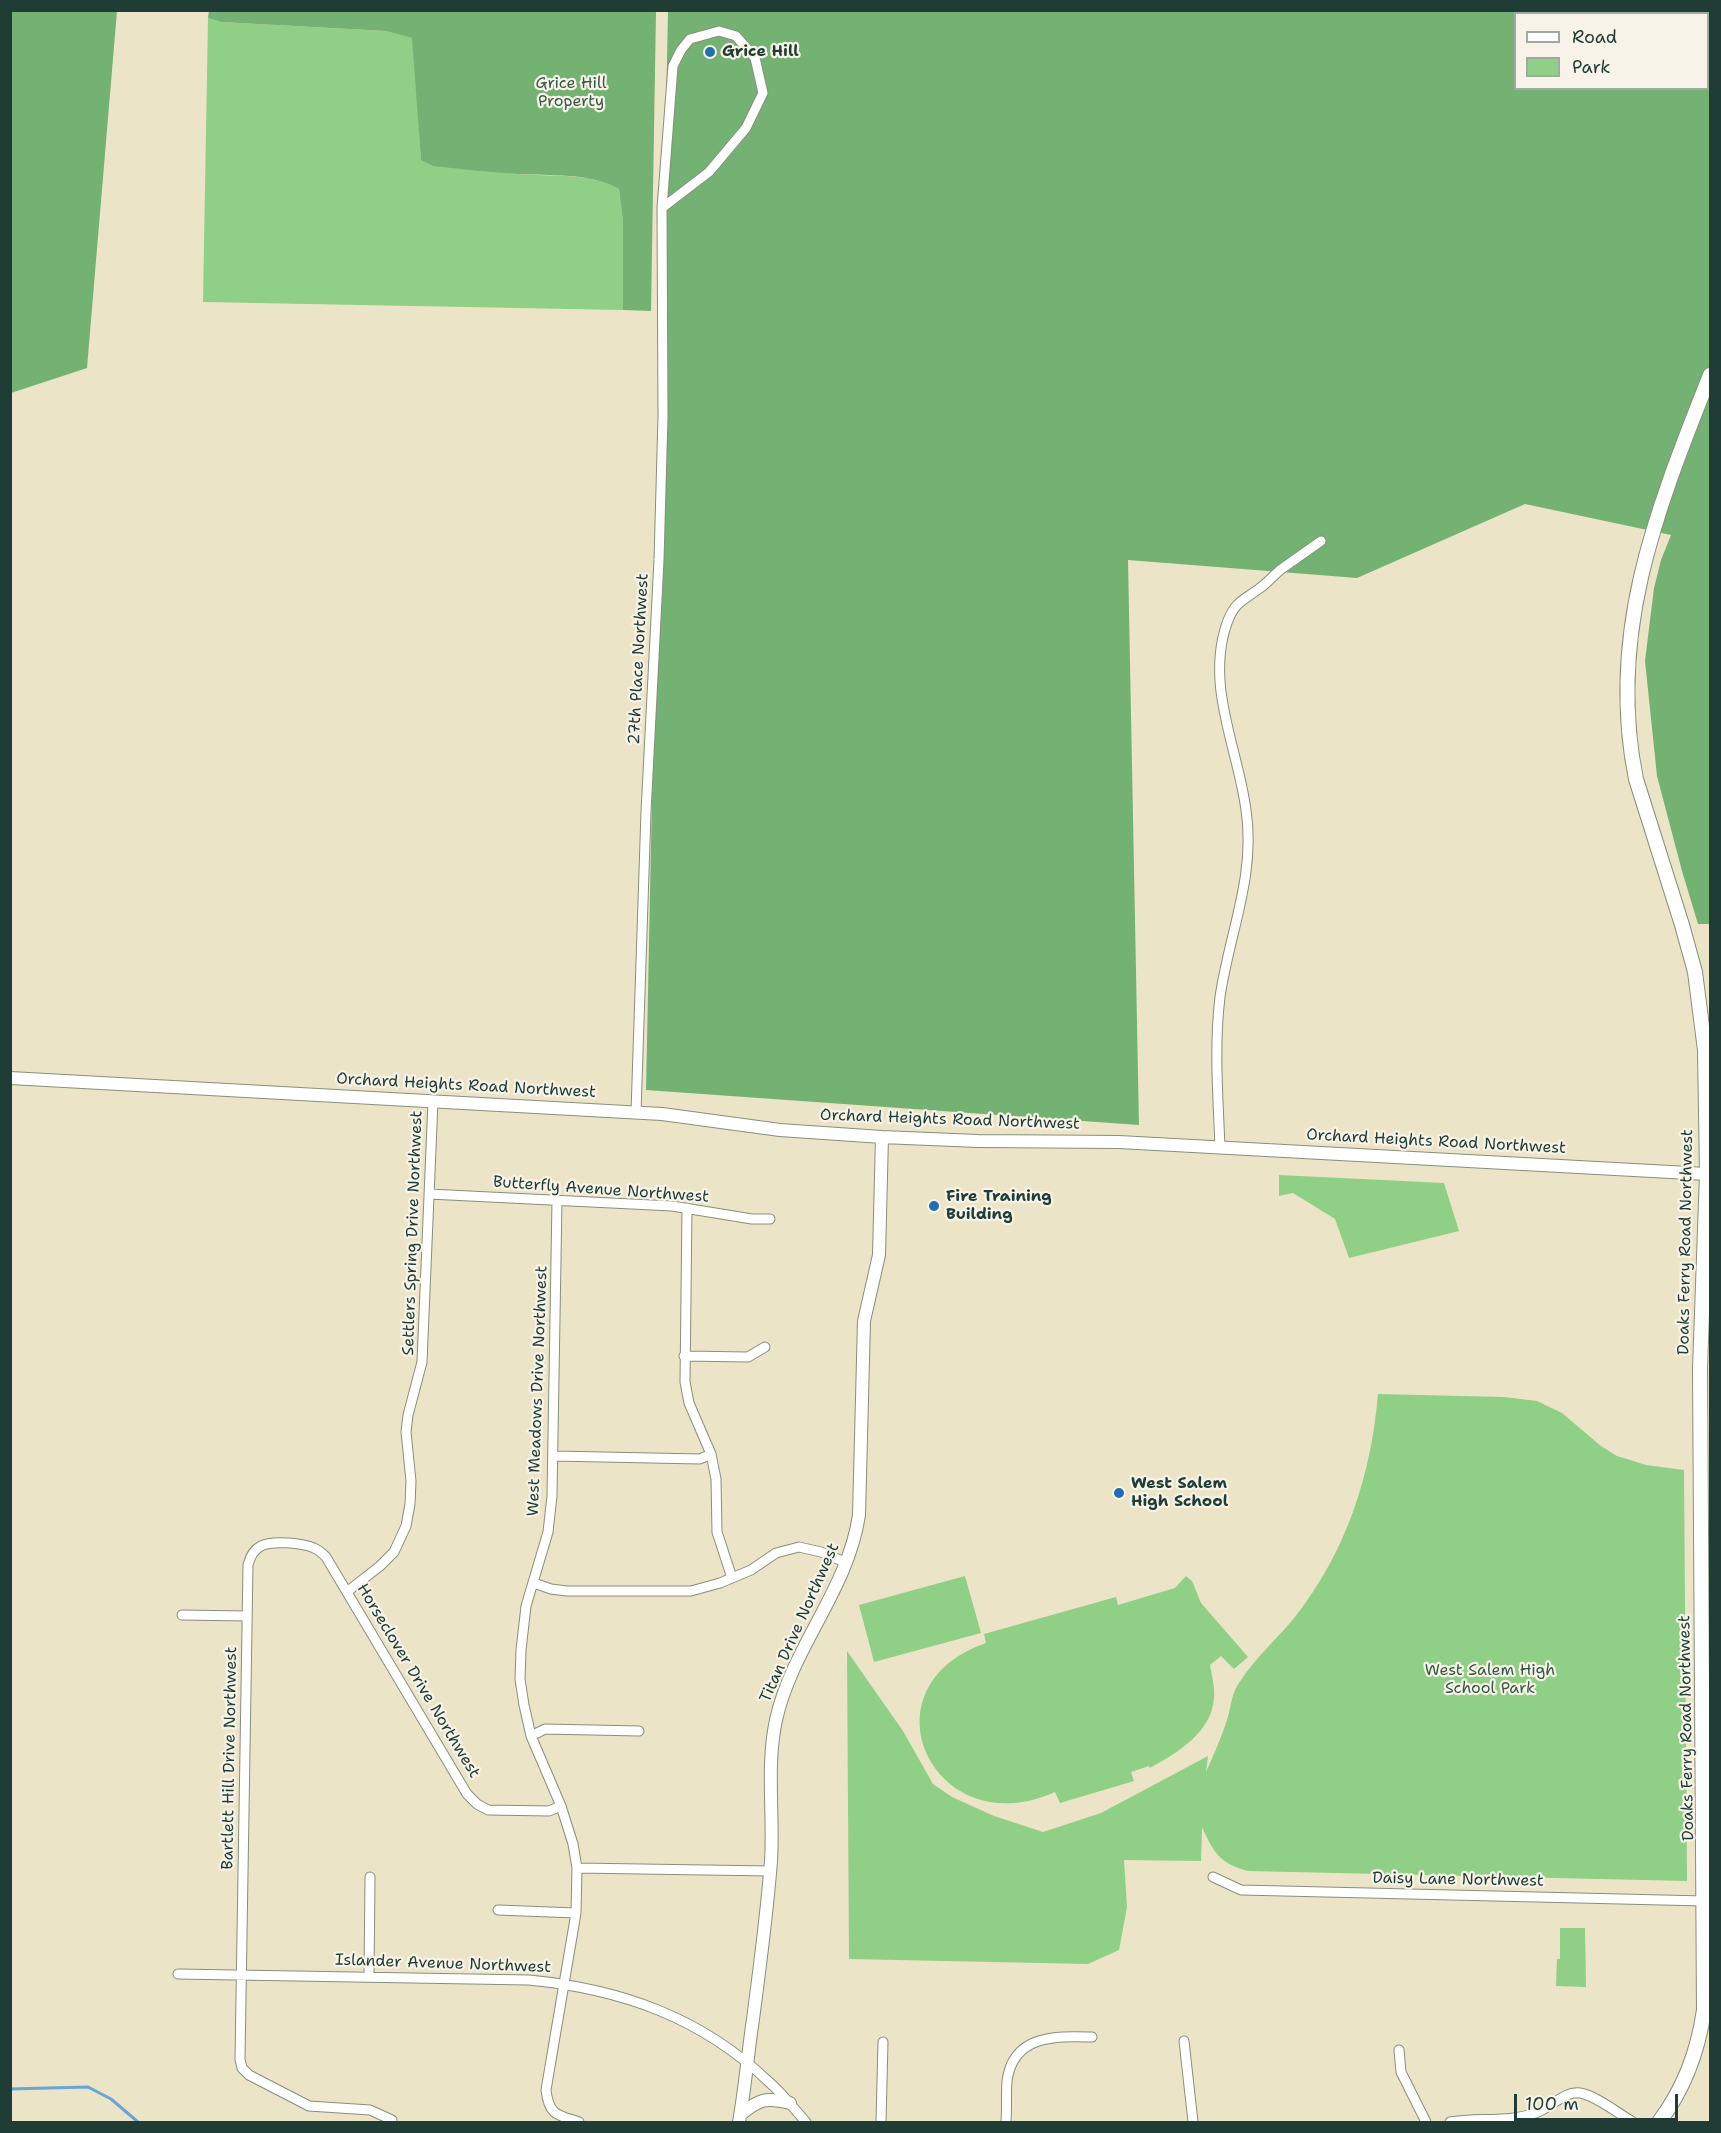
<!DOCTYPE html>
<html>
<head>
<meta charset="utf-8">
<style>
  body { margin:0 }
  #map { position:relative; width:1721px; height:2133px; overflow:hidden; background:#ece4c6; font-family:"Shantell Sans",sans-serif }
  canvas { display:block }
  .frame { position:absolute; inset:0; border:12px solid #1f3d34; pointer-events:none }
  .legend { position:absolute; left:1514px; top:12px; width:195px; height:78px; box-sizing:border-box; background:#f7f3e8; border:2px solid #a1aaa0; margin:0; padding:8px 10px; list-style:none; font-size:18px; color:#1f3d34 }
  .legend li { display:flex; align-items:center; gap:12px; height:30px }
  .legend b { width:30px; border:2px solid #a1aaa0 }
  .scale { position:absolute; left:1514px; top:2094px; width:164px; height:27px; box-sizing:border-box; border:3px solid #1f3d34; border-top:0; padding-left:8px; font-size:18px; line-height:21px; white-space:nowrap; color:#1f3d34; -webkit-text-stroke:4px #f7f3e8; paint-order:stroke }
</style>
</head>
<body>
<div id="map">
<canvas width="1721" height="2133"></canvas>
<div class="frame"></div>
<ul class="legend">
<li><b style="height:8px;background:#fff"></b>Road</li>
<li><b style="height:16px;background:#90cf86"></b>Park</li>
</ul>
<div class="scale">100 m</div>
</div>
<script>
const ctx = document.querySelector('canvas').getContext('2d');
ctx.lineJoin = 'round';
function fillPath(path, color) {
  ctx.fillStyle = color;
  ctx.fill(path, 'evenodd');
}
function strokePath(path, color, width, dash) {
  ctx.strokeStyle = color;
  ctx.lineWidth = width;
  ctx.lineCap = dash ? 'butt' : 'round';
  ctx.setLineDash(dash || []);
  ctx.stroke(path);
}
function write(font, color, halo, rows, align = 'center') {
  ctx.font = font + ' "Shantell Sans",sans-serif';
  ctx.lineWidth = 4.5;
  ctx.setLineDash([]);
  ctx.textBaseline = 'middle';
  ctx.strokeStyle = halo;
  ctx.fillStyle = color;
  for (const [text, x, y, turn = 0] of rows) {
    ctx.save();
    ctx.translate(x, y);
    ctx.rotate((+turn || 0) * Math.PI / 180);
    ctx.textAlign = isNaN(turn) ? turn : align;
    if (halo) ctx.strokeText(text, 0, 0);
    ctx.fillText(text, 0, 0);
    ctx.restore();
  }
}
fillPath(new Path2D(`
  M208,18L221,22L386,31L413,38L421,160C453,165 486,171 518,174C552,177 588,172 619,189L623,222V310L203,302Z
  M1279,1175L1444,1183L1459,1231L1349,1258L1335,1219L1293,1193L1279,1196Z
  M1378,1394L1504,1397L1537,1401L1562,1413L1601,1446L1617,1456L1646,1465L1684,1470L1687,1881L1248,1871C1219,1863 1214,1853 1202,1827L1201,1861L1124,1860L1127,1907L1119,1950L1088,1964L849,1959L847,1651L903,1731L933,1784L952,1797L994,1816L1043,1832L1101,1813L1208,1756L1206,1772C1214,1754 1222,1736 1228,1717C1231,1705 1232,1693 1239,1683C1254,1659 1277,1639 1295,1617C1346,1552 1371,1476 1378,1394Z
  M965,1576L981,1633L874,1662L859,1605Z
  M1186,1576L1192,1581L1201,1603L1248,1657L1234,1669L1221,1656L1210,1665C1212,1676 1215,1688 1214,1698C1212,1732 1177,1753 1150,1768L1149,1766L1131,1772L1134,1781L1060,1803L1055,1792C934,1847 858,1687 986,1643L984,1634L1116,1597L1118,1605L1175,1588Z
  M1560,1928H1585L1586,1987L1556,1986L1557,1959H1560Z`), '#90cf86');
fillPath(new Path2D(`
  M209,10L656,11L651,311L623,310V222L619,189C588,172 551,176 517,174C489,172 461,169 433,166L421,160L412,38L386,31L221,22L208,18Z
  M10,11H117L87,368L11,393Z
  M668,11H1710V924H1698L1682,871L1657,776L1645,661L1654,588L1661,560L1671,535L1525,504L1357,578L1128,560L1139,1125L646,1090ZM1516,14H1708V88H1516Z`), '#74b273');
strokePath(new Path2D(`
  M10,2089L88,2087L111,2099L138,2122`), '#68a5d9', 3);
const minor = new Path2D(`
  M636,1112L646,812L659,560L663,416L662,208L709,172L746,128L763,93L755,58L736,36L719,31L690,39L681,50L673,66L662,208
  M1220,1147C1218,1097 1214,1046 1220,997C1229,934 1256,876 1246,810C1238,748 1205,686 1227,623C1235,601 1243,601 1260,588C1267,583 1273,576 1280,570C1294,560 1307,551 1321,541
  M429,1194L672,1206L752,1219H770
  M557,1200L552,1496L548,1532L526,1606L521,1650L520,1679L524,1705L531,1736L561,1806L573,1844L577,1868L576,1913L546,2090C549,2116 558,2115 579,2122
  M687,1208L685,1382L689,1403L711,1454L716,1479L717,1532L732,1578
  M684,1356L748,1357L765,1347
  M554,1456L700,1459L711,1454
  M534,1583L551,1589L567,1591H691L720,1583L751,1570L776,1553L799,1547L821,1552L847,1563
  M348,1591L380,1566L394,1552L406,1526L410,1504L411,1481L406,1432L408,1415L422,1362L433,1101
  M182,1615L247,1616
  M531,1736L545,1729L639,1731
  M577,1868L770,1871
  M1213,1877L1241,1890L1705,1901
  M498,1910L576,1913
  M178,1974L529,1980C621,1989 701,2017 769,2082C783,2094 794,2109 806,2122
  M369,1977L370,1877
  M1184,2041L1193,2122
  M1399,2050L1401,2072L1426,2122
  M392,2120L370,2110L309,2106L249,2075L242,2068L240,2059L248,1565C250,1557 253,1550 261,1546C272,1540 303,1543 314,1548C319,1550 323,1554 326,1557L467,1794L477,1804L488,1810L549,1811L561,1806
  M881,2122L883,2042
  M1006,2122C1007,2109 1006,2094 1007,2081C1013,2034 1057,2036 1092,2037
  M1450,2122C1478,2117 1511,2123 1538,2112C1551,2107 1565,2091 1580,2093C1595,2095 1619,2114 1633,2122`);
const tertiary = new Path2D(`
  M10,1078L662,1114L780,1130L882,1137L978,1141L1119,1142L1707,1174
  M740,2115C759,2099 766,2097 790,2103
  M739,2122C745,2088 748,2053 753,2019C760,1966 767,1914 771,1861C774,1815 766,1766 776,1720C792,1647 848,1590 859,1515L864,1321L879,1255L882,1137`);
const secondary = new Path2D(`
  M1659,2122C1684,2089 1698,2052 1704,2010L1700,1368L1707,1174L1705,1050L1695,972L1682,925L1636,779C1606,633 1658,507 1710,375`);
strokePath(minor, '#86907d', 11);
strokePath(tertiary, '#86907d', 14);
strokePath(secondary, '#86907d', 16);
strokePath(minor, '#fff', 9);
strokePath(tertiary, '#fff', 12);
strokePath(secondary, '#fff', 14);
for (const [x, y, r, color] of [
  [710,52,6,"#1f6fb2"],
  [934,1206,6,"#1f6fb2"],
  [1119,1493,6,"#1f6fb2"]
]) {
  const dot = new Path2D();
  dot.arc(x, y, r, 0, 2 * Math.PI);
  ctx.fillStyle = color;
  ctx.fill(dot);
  strokePath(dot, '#f7f3e8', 2);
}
write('bold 16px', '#1f3d34', '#f7f3e8', [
  ["Grice Hill",722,52],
  ["Fire Training",946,1197],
  ["Building",946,1215],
  ["West Salem",1131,1484],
  ["High School",1131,1502]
], 'left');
write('16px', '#365a44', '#f7f3e8', [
  ["Grice Hill",571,84],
  ["Property",571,102],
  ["West Salem High",1490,1671],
  ["School Park",1490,1689]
]);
write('16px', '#1f3d34', '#f7f3e8', [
  ["27th Place Northwest",639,659,-87],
  ["Orchard Heights Road Northwest",466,1086,3],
  ["Orchard Heights Road Northwest",950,1120,2],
  ["Orchard Heights Road Northwest",1436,1142,3],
  ["Butterfly Avenue Northwest",601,1190,4],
  ["Settlers Spring Drive Northwest",413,1233,-88],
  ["Doaks Ferry Road Northwest",1686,1242,-89],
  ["West Meadows Drive Northwest",538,1391,-88],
  ["Titan Drive Northwest",800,1623,-66],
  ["Horseclover Drive Northwest",418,1681,59],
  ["Doaks Ferry Road Northwest",1687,1728,-91],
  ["Bartlett Hill Drive Northwest",230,1758,-89],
  ["Daisy Lane Northwest",1458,1880,1],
  ["Islander Avenue Northwest",443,1964,2]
]);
</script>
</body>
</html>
